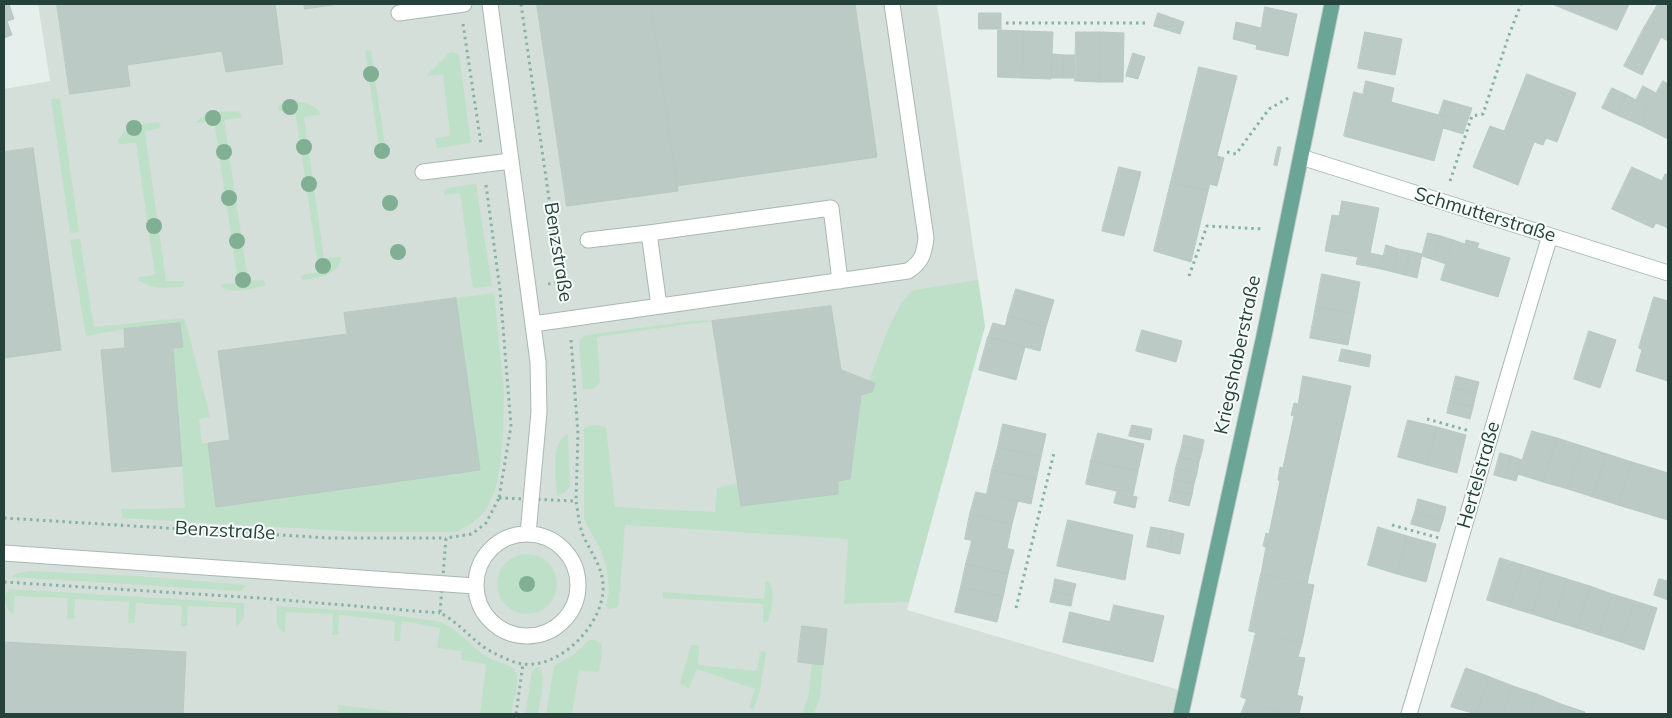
<!DOCTYPE html>
<html>
<head>
<meta charset="utf-8">
<style>
  body { margin:0 }
  #map { position:relative; width:1672px; height:718px; overflow:hidden; background:#e6efeb; font-family:Mulish,sans-serif }
  canvas { display:block }
  .frame { position:absolute; inset:0; border:5px solid #24423a; pointer-events:none }
</style>
</head>
<body>
<div id="map">
<canvas width="1672" height="718"></canvas>
<div class="frame"></div>
</div>
<script>
const ctx = document.querySelector('canvas').getContext('2d');
ctx.lineJoin = 'round';
function fillPath(path, color) {
  ctx.fillStyle = color;
  ctx.fill(path, 'evenodd');
}
function strokePath(path, color, width, dash) {
  ctx.strokeStyle = color;
  ctx.lineWidth = width;
  ctx.lineCap = dash ? 'butt' : 'round';
  ctx.setLineDash(dash || []);
  ctx.stroke(path);
}
function write(font, color, halo, rows, align = 'center') {
  ctx.font = font + ' Mulish,sans-serif';
  ctx.lineWidth = 4;
  ctx.setLineDash([]);
  ctx.textBaseline = 'middle';
  ctx.strokeStyle = halo;
  ctx.fillStyle = color;
  for (const [text, x, y, turn = 0] of rows) {
    ctx.save();
    ctx.translate(x, y);
    ctx.rotate((+turn || 0) * Math.PI / 180);
    ctx.textAlign = isNaN(turn) ? turn : align;
    if (halo) ctx.strokeText(text, 0, 0);
    ctx.fillText(text, 0, 0);
    ctx.restore();
  }
}
fillPath(new Path2D(`
  M38,4H937L985,326L907,610L1186,692L1181,714H4V89L50,81Z`), '#d4dfda');
fillPath(new Path2D(`
  M371,50L386,153L380,154L365,51Z
  M453,52L459,55L471,143L437,148L435,138L450,136L443,74L426,76L449,53Z
  M60,98L79,232L70,233L51,99Z
  M298,102C307,103 315,105 320,113L319,115L304,117L324,258L341,257V259C338,276 317,278 303,280L301,277L302,275L319,272L295,110L279,111L278,106L283,103Z
  M238,111L242,116L240,118L224,120L248,281L263,280L265,282V285C253,289 231,295 221,286L224,284L238,283L214,121L196,123C205,111 224,112 238,111Z
  M158,122L161,125L159,129L145,131L166,281H184V284L182,287C164,288 154,290 138,280L139,277L155,275L136,143L120,144L118,142C125,124 142,124 158,122Z
  M476,184L492,286L473,288L460,193L444,195V191L447,188Z
  M80,239L94,327L181,318L185,319L210,417L199,419L202,443H208L217,507L480,470L456,298L494,293L504,390L503,432L500,468L495,490L486,510L473,523L456,532H360L122,518L121,509L185,508L173,348L183,347L180,323L124,329L86,336L70,240Z
  M978,280L985,326L909,602L844,604L848,539L625,525L619,605L616,608L608,609L606,607L609,591L607,569L601,551L584,519V428C590,425 601,423 606,428L615,507L715,512L717,488L738,483L741,506L837,494L838,481L850,478L861,395L872,392L875,383L869,381C877,360 896,299 914,290Z
  M701,320L712,321L597,337L600,382L594,389H583L579,344L580,340L585,335Z
  M568,434L570,487L564,493L557,496C556,478 549,442 568,434Z
  M497 584a30 30 0 1 1 60 0a30 30 0 1 1-60 0Z
  M30,571L138,576L246,585L241,591L11,577L18,573Z
  M766,581L770,583C775,595 772,610 768,621L763,623V604L663,598V592L764,599Z
  M10,589L244,603V618L236,627V608L188,606L187,626H181L182,606L136,603L135,622L128,623L129,602L75,599L74,619L67,618L68,598L15,596L13,615C6,609 1,596 10,589Z
  M277,606L372,612L436,621C459,627 469,647 489,658C497,663 513,664 516,672C520,684 513,702 511,714H480L486,664L461,660L462,651L437,648L440,628L402,621L400,641H394L395,621L339,615L338,635H332L333,614L286,612L285,633C274,628 277,616 277,606Z
  M589,640H595L601,644L602,651L599,672L579,670L572,714H546L554,666L574,654Z
  M691,645H699L698,665L757,671L760,651L766,652L760,691L754,709L749,708L755,689L697,669L689,688L680,684Z
  M812,663L823,665L820,698L814,714H802L808,698Z
  M539,667C547,676 540,702 538,714H525L532,672L535,668Z
  M338,705L412,714H338Z`), '#bfe0c8');
const building = new Path2D(`
  M4,4H9L14,19L7,21L12,35L4,38Z
  M57,4H275L283,64L226,72L222,51L127,65L130,86L70,94Z
  M304,4H339L305,9Z
  M537,4H651L678,191L567,206Z
  M651,4H855L877,157L677,186Z
  M1552,4H1629L1617,30Z
  M1658,4H1668V41L1644,28Z
  M1265,7L1297,14L1288,56L1256,49L1257,45L1233,39L1236,22L1261,28Z
  M979,13H1001V29H979Z
  M1158,13L1184,22L1180,34L1154,26Z
  M1644,28L1661,37L1642,75L1624,66Z
  M998,30L1024,31L1022,78L998,77Z
  M1024,31L1053,32L1051,79L1022,78Z
  M1076,32H1101L1099,82L1075,81Z
  M1101,32L1124,33L1123,82H1099Z
  M1365,32L1402,39L1395,75L1358,68Z
  M1133,53L1145,57L1138,79L1126,76Z
  M1052,54L1064,55L1063,78H1051Z
  M1064,55H1075L1074,78H1063Z
  M1199,67L1237,76L1217,156L1224,158L1217,186L1210,184L1208,191L1171,182Z
  M1527,74L1576,93L1557,142L1546,138L1543,145L1534,142L1518,185L1473,167L1490,126L1504,131Z
  M1366,81L1394,88L1391,102L1363,95Z
  M1663,81L1668,84V95L1658,90Z
  M1643,86L1656,93L1649,107L1636,100Z
  M1612,88L1627,95L1617,115L1602,108Z
  M1658,90L1668,95V139L1640,125Z
  M1354,92L1446,117L1434,161L1344,136Z
  M1627,95L1649,107L1640,125L1617,115Z
  M1444,100L1472,108L1463,134L1443,128L1446,117L1439,115Z
  M1278,147H1281L1277,166L1274,165Z
  M33,148L61,350L4,358V152Z
  M1119,167L1141,172L1124,236L1102,231Z
  M1632,167L1662,181L1665,174L1668,175V228L1656,223L1653,228L1612,209Z
  M1171,182L1208,191L1191,262L1154,251Z
  M1342,201L1379,208L1370,253L1384,256L1381,269L1356,264L1358,257L1325,251L1332,215L1339,216Z
  M1428,233L1441,236L1434,260L1422,256Z
  M1441,236L1453,240L1446,264L1434,260Z
  M1453,240L1465,244L1466,240L1479,243L1477,248L1510,258L1498,297L1441,280Z
  M1386,245L1398,249L1393,272L1381,269Z
  M1398,249L1410,251L1405,275L1393,272Z
  M1410,251L1422,254L1417,278L1405,275Z
  M1322,274L1360,282L1354,314L1316,306Z
  M1016,289L1054,300L1046,327L1008,316Z
  M1654,297L1668,301V381L1636,371L1642,350L1639,348Z
  M456,298L480,470L216,507L208,443L230,440L218,351L347,334L344,313Z
  M831,306L841,370L875,383L872,392L861,395L850,479L838,481V494L741,506L712,321Z
  M1316,306L1354,314L1348,345L1310,338Z
  M1008,316L1046,327L1040,351L988,337L993,323L1005,326Z
  M180,323L183,347L173,348L182,466L112,472L101,350L125,348L124,329Z
  M1142,330L1182,341L1176,362L1136,351Z
  M1589,331L1616,340L1600,388L1574,379Z
  M988,337L1025,347L1016,380L979,370Z
  M1342,349L1371,355L1369,367L1339,361Z
  M1303,376L1351,386L1307,584L1261,574L1266,547L1263,546L1266,533L1269,534L1280,481L1278,480L1280,467L1283,468L1294,416L1291,415L1294,403L1298,404Z
  M1456,376L1479,382L1476,394L1453,388Z
  M1453,388L1476,394L1473,407L1450,401Z
  M1450,401L1473,407L1470,419L1447,413Z
  M1408,420L1437,427L1427,465L1398,457Z
  M1003,424L1046,434L1041,457L998,447Z
  M1132,425L1152,429L1150,440L1129,436Z
  M1437,427L1466,435L1457,473L1427,465Z
  M1532,431L1557,438L1543,482L1518,474Z
  M1098,433L1144,444L1138,471L1091,461Z
  M1184,435L1204,440L1202,451L1182,446Z
  M1557,438L1582,446L1568,489L1543,482Z
  M1182,446L1202,451L1199,462L1179,457Z
  M1582,446L1607,454L1593,497L1568,489Z
  M998,447L1041,457L1036,480L992,470Z
  M1500,453L1511,456L1505,478L1494,475Z
  M1607,454L1632,462L1618,505L1593,497Z
  M1511,456L1522,460L1516,481L1505,478Z
  M1179,457L1199,462L1197,473L1176,468Z
  M1091,461L1138,471L1133,495L1086,484Z
  M1632,462L1668,473V520L1618,505Z
  M1176,468L1197,473L1194,484L1174,479Z
  M992,470L1036,480L1031,504L987,494Z
  M1174,479L1194,484L1192,495L1172,490Z
  M1172,490L1192,495L1189,506L1169,501Z
  M976,492L1018,501L1012,524L970,514Z
  M1117,492L1137,497L1135,508L1114,503Z
  M1418,499L1446,507L1443,520L1415,512Z
  M1415,512L1443,520L1439,532L1411,524Z
  M970,514L1012,524L1007,548L965,539Z
  M1068,520L1133,535L1125,580L1057,566Z
  M1151,527L1162,529L1158,549L1147,547Z
  M1378,527L1407,536L1397,574L1368,565Z
  M1162,529L1173,531L1169,552L1158,549Z
  M1173,531L1184,534L1180,554L1169,552Z
  M1407,536L1436,544L1426,582L1397,574Z
  M972,541L1014,550L1008,574L966,564Z
  M1500,558L1523,565L1509,607L1487,600Z
  M966,564L1008,574L1003,597L961,587Z
  M1523,565L1545,572L1532,614L1509,607Z
  M1545,572L1567,579L1554,621L1532,614Z
  M1261,574L1314,585L1302,643L1249,631Z
  M1055,579L1076,584L1073,595L1053,591Z
  M1567,579L1590,586L1577,628L1554,621Z
  M1659,579L1668,581V600L1654,595Z
  M1590,586L1612,594L1599,635L1577,628Z
  M961,587L1003,597L997,622L955,612Z
  M1053,591L1073,595L1071,606L1050,602Z
  M1612,594L1635,601L1621,642L1599,635Z
  M1635,601L1657,608L1644,650L1621,642Z
  M1114,605L1164,616L1153,662L1104,651Z
  M1070,612L1111,622L1104,651L1063,642Z
  M802,626L827,629L823,665L798,662Z
  M1256,632L1302,643L1298,657L1305,658L1297,695L1303,697L1299,714H1286L1241,697Z
  M4,642L186,652L183,714H4Z
  M1466,668L1490,677L1476,714L1451,707Z
  M1490,677L1513,686L1503,714H1476Z
  M1513,686L1537,694L1530,714H1503Z
  M1537,694L1561,704L1557,714H1530Z
  M1247,699L1286,714H1241Z
  M1561,704L1585,712L1584,714H1557Z`);
fillPath(building, '#bbcac4');
strokePath(building, '#b8c9c2', 1);
const minor = new Path2D(`
  M490,4L538,362L539,412L528,534
  M399,13L464,4
  M1301,157L1668,273
  M423,172L511,161
  M588,240L649,233
  M659,306L649,233L831,208L840,281
  M533,324L908,271C922,262 924,254 926,238L892,4
  M476 585a51 51 0 1 1 102 0a51 51 0 1 1-102 0Z
  M4,553L475,586
  M1409,714C1457,555 1501,395 1550,236`);
const major = new Path2D(`
  M1181,714L1264,336L1332,4`);
strokePath(minor, '#a8b8b2', 17);
strokePath(major, '#c2cac8', 17);
strokePath(new Path2D(`
  M521,4L561,282L565,299
  M1006,23H1147
  M463,24L481,144
  M1227,152L1236,154L1269,109L1290,97
  M1450,181L1472,116L1483,114L1509,35L1521,4
  M486,185L500,290L511,426L499,498
  M1189,276L1207,226L1263,229
  M548,284L561,282
  M571,340L578,434L576,501
  M1427,419L1470,431
  M499,498L576,501C578,512 579,525 583,535C590,552 601,563 603,584C606,621 562,669 523,664C514,663 502,657 494,653C473,643 461,623 440,613L446,538L472,534L486,523Z
  M4,518L329,538H446
  M1392,525L1439,538
  M4,582L259,598L440,613
  M1016,608L1054,453
  M516,714L523,664`), '#86b3a5', 3, [2.5, 4]);
strokePath(minor, '#fff', 15);
strokePath(major, '#6aa596', 15);
ctx.fillStyle = '#80af93';
for (const [x, y] of [
  [371,74],
  [290,107],
  [213,118],
  [134,128],
  [304,147],
  [382,151],
  [224,152],
  [309,184],
  [229,198],
  [390,203],
  [154,226],
  [237,241],
  [398,252],
  [323,266],
  [243,280],
  [527,584]
]) {
  ctx.beginPath();
  ctx.arc(x, y, 8, 0, 2 * Math.PI);
  ctx.fill();
}
write('19px', '#24423a', '#f7fbf9', [
  ["Schmutterstraße",1485,215,17],
  ["Benzstraße",558,252,81],
  ["Kriegshaberstraße",1238,355,-78],
  ["Hertelstraße",1479,475,-74],
  ["Benzstraße",225,531,3]
]);
</script>
</body>
</html>
